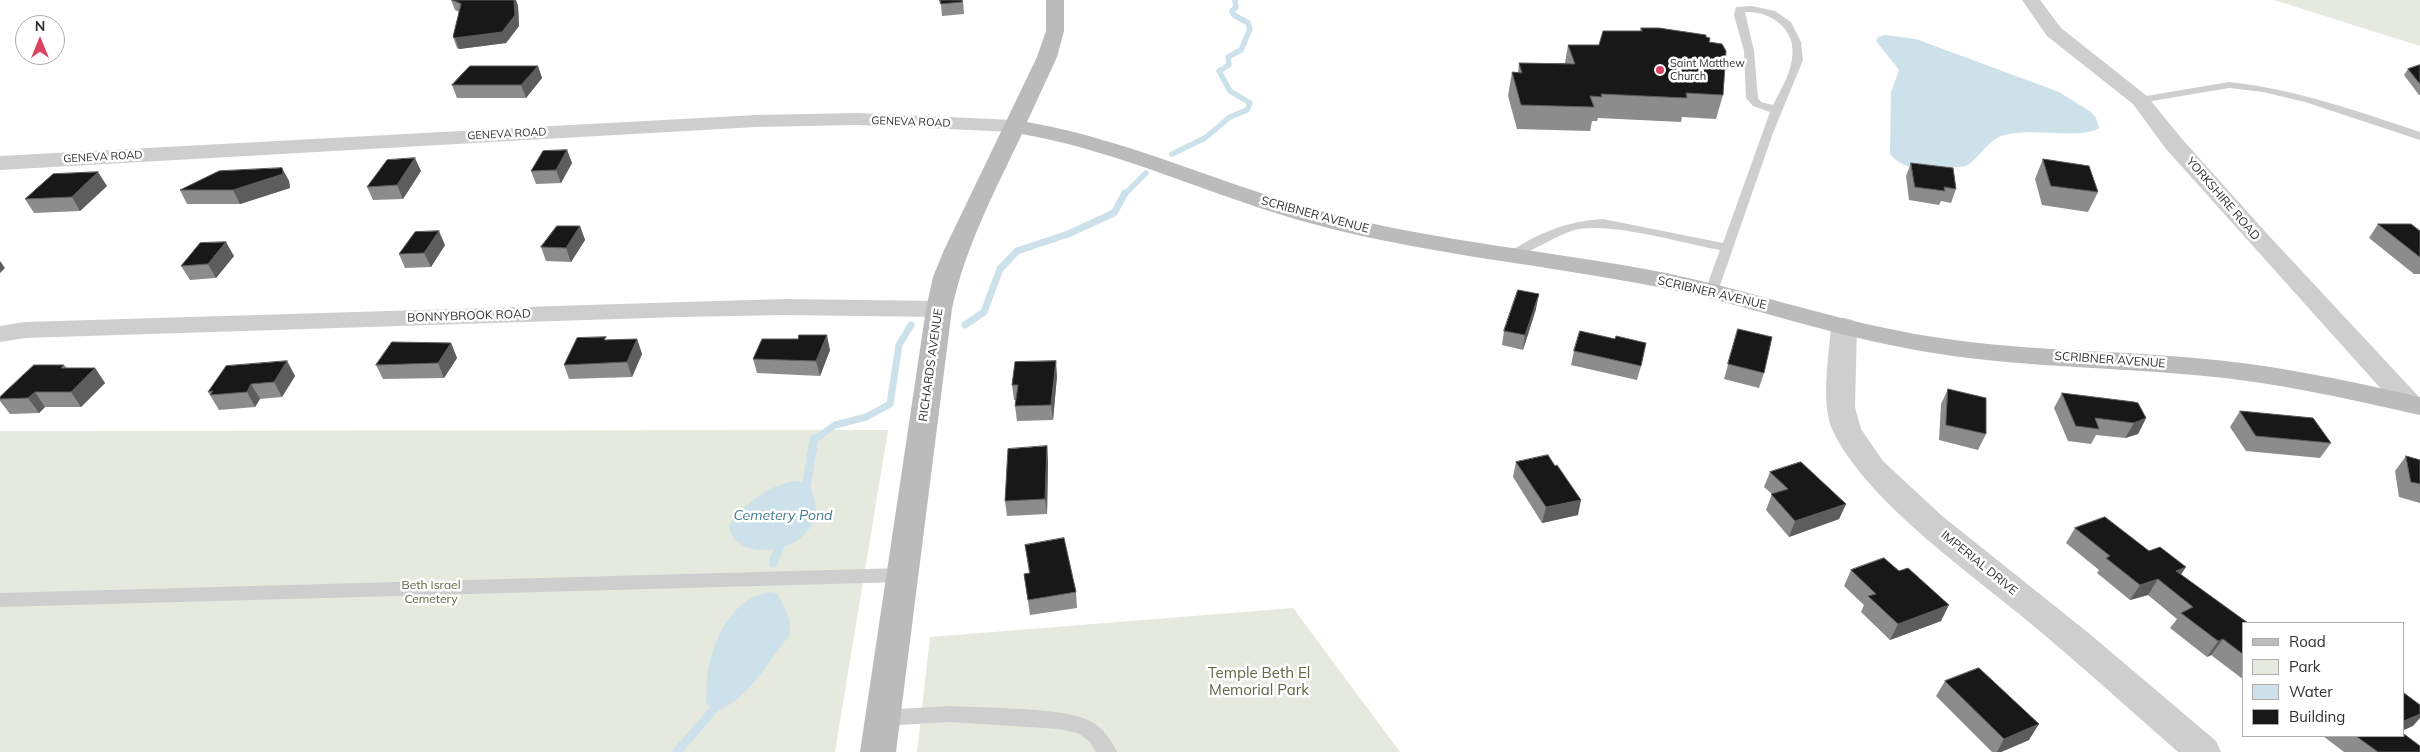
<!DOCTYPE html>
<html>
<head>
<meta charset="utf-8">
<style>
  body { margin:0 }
  #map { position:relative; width:2420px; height:752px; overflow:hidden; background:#fff; font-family:Mulish,sans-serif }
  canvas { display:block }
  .legend { position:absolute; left:2242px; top:622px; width:162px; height:115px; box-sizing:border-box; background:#fff; border:1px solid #adadad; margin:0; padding:6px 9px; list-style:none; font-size:15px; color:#313131 }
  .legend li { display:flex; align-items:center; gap:10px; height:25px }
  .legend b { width:25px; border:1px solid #adadad }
  .north { position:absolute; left:15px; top:15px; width:50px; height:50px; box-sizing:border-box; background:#fff; border:1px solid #adadad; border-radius:50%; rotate:0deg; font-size:14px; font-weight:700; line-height:20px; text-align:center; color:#313131 }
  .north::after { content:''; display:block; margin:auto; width:18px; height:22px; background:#d94360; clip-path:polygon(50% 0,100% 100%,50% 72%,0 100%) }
</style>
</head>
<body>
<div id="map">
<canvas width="2420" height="752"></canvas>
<ul class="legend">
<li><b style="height:6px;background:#bbb"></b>Road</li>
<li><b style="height:14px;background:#e6eade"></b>Park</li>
<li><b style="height:14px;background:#cce1e9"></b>Water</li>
<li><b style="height:14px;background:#181818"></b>Building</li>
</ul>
<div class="north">N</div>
</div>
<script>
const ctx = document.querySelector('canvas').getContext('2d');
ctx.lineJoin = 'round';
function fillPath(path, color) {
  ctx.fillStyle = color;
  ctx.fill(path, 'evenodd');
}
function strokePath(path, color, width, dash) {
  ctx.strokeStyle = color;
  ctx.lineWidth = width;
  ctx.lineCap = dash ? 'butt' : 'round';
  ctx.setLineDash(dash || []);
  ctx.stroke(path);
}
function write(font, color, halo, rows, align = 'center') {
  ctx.font = font + ' Mulish,sans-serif';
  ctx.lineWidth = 5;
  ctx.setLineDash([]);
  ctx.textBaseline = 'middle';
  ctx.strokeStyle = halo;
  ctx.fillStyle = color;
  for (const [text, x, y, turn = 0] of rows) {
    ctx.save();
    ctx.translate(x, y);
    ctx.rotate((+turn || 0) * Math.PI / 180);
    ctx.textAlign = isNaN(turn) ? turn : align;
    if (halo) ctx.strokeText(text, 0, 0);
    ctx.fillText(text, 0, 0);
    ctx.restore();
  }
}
fillPath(new Path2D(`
  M2274,0H2420V46Z
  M888,430L835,752H0V431Z
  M1293,608L1400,752H917L930,637Z`), '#e6eade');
fillPath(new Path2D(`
  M1885,35L1916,39L2059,92L2091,112L2096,118L2099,128C2080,140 2029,126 2001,136C1986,142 1980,158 1966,166C1943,169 1906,175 1890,154L1891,92L1899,70L1876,41L1878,37Z
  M799,481L812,490C813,496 817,506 816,512C808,558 733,562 729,526C739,506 776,480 799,481Z
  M772,592L778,594C784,609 793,618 789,636C769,660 745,704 715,711L706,704C707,693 706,681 708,670C714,637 735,594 772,592Z`), '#cce1e9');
strokePath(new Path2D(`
  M1172,154L1205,138L1230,117L1247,110L1250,103L1230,91L1219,71L1229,65L1228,57L1241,50L1250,29L1248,23L1234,15L1232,11L1236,7L1235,0
  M1125,194L1146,173`), '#cce1e9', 5.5);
strokePath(new Path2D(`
  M965,325L984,312L1000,269L1017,251L1068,234L1114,213L1125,193
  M814,440L835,425L866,417L890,404L899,345L911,325`), '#cce1e9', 7);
strokePath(new Path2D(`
  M805,494L814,439
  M773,563L782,540
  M677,752L720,702`), '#cce1e9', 9);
fillPath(new Path2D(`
  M1752,6L1775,11L1791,22L1801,42L1803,60L1773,133L1717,294H1707L1705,291L1720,250C1682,243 1616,223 1579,229C1560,232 1519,260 1509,258L1507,255L1509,252C1539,233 1567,221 1603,219L1723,243L1770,112L1753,106L1746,98L1744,51L1734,15L1736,7ZM1745,12C1771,11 1797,29 1792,59C1790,75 1780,91 1773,105L1761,102L1758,98L1754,51Z
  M2229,82C2295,89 2357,111 2420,132V140L2305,102L2263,92L2229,88L2140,103L2134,100L2140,97Z
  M902,568L908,570L911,575L908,580L902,582L0,607V593Z
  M950,706C981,708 1066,707 1090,721C1103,728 1111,739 1117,752H1096L1090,742L1078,733L1059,729L950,722L883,726L876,724L873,718L876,712L883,710Z`), '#cecece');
fillPath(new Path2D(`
  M2022,0H2040L2061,28L2147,96L2182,139L2271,238L2420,398V410L2410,413L2400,410L2166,149L2133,104L2047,36Z
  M857,113L1014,120L1021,122L1025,126L1021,130L1014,132L857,125L756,127L0,170V156L756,115Z
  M785,299L939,301L948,304L952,309L948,314L939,317L785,315L680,317L25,338L0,342V326L25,322Z
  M1844,318L1853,320L1857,326L1855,407L1861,429L1883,461L1941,515L2091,635L2216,741L2221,752H2178C2127,707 2076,661 2024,618C1965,569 1866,500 1833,431C1820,404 1829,356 1831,326L1835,320Z`), '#cecece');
fillPath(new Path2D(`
  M1046,0H1064V31L1057,57L1027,122C1131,140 1226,187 1328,213C1439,242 1554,251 1666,273C1743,289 1818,315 1895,330C1994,351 2095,349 2195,358C2271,364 2345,380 2420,397V415C2345,398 2270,381 2194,375C2096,366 1997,367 1900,347C1820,332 1743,304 1663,288C1548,265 1430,255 1317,225C1217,199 1124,152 1022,134C995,191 965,247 952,309L896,752H860L926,309L933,277L944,250L1037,57L1046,31Z`), '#bbb');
fillPath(new Path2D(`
  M451,0H516L518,6L519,26L506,43L459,49L457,48L453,37L459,12L455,10Z
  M963,0L964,14L942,16L941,4Z
  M1641,28L1706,37L1709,42L1723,95L1716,119L1682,117L1681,122L1598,118L1597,121H1592L1590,131L1517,129L1508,96L1512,72L1518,73L1519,63H1565L1568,45H1599L1640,31Z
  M2420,65V95H2419L2404,75L2408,69Z
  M538,66L542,78L526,98H457L452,85Z
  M567,150L572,163L561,183L536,184L531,171Z
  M2043,159L2098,192L2088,212L2042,205L2035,179Z
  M1911,163L1956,189L1951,203L1941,201L1939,205L1909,200L1906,176Z
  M282,168L289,181L290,188L240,204H187L180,190Z
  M421,171L403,199L373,200L367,187Z
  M107,186L80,211L34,213L25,199Z
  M2378,224L2420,231V274H2414L2369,238Z
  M580,226L585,240L571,262L546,261L541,247Z
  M445,245L431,267L405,268L399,254Z
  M234,256L216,278L190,280L181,266Z
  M1536,309L1523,350L1502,345L1504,331Z
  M1738,329L1764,373L1759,388L1724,379Z
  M637,339L642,354L632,377L569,379L564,365Z
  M798,339L830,350L820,376L757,373L753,359Z
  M451,343L457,358L444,378L383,379L376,365Z
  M1574,351L1641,366L1637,380L1571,365Z
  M287,361L295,376L282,397L260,399L255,407L219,410L210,395L208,392Z
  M64,365L67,368H95L105,383L81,407H45L39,413L10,414L0,401V397Z
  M1057,376L1053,420L1017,421L1015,406L1016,400H1014L1012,385Z
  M1948,389L1986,434L1978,450L1939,440L1941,404Z
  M2062,393L2146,418L2138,434L2125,438L2096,435L2091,444L2068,441L2054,408Z
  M2240,411L2331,443L2320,458L2246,451L2230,427Z
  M1047,446L1048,462L1047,514L1007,516L1005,501Z
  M2406,456L2420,460V503L2399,497L2395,471Z
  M1516,462L1578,515L1542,523L1513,477Z
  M1770,472L1846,504L1839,519L1789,537L1766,510L1772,494L1764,487Z
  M2075,528L2149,551L2181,574L2244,623V680L2211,655L2207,657L2170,628L2177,619L2148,595L2130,600L2097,573L2099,570L2066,543Z
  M1025,545L1076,592L1077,608L1030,615L1024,574L1029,573Z
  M1851,570L1941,621L1890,640L1861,612L1864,605L1844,586Z
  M1945,681L2029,740L2001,752H1992L1936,696Z
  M2323,736H2404L2420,752H2344Z`), '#8c8c8c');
fillPath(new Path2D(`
  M514,0H516L518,6L519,26L506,43L459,49L455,38Z
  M538,66L542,78L526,98L521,85Z
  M567,150L572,163L561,183L556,170Z
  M415,158L421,171L403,199L397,185Z
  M282,168L289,181L290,188L240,204L233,190Z
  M98,172L107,186L80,211L72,197Z
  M580,226L585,240L571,262L566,248Z
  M439,231L445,245L431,267L424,253Z
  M226,242L234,256L216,278L208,264Z
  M0,261L5,268L0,273Z
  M1539,294L1536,309L1523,350L1525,335Z
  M827,335L830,350L820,376L816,361Z
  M637,339L642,354L632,377L627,362Z
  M451,343L457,358L444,378L438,363Z
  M287,361L295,376L282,397L274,382Z
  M1056,361L1057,376L1053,420L1051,405Z
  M95,368L105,383L81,407L71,392Z
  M251,384L260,399L255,407L247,392Z
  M35,392L45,407L39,413L28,398Z
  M2146,418L2138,434L2125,438L2134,423Z
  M1047,446L1048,462L1047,514L1045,499Z
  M1581,500L1578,515L1542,523L1546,507Z
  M1846,504L1839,519L1789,537L1795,521Z
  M2186,567L2176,582L2166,586L2176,571Z
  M2158,579L2148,595L2130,600L2140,585Z
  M1949,605L1941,621L1890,640L1898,624Z
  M2223,639L2211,655L2207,657L2218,641Z
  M2420,714V718L2413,726L2404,730V721Z
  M2039,724L2029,740L2001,752H1997L2004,739Z`), '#5d5d5d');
const building = new Path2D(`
  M452,0H514L515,15L502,32L455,38L453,37L461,4Z
  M940,0H962V2L941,4Z
  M1641,28H1659L1706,35V37L1710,38L1709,42L1722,44L1726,51L1723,95L1686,93L1687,98L1601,94L1602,97L1590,96L1594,107L1521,105L1512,72L1522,73L1519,63L1575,64L1568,45H1599L1603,31H1642Z
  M2420,65V84L2408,69Z
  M470,66H538L521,85H452Z
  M567,150L556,170L531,171L543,151Z
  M415,158L397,185L367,187L387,160Z
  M2043,159L2089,166L2098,192L2051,186Z
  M1911,163L1953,168L1956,189L1944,187L1945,191L1915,187Z
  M282,168L283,174L233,190H180L219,171Z
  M98,172L72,197L25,199L53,174Z
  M2378,224H2411L2420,231V257Z
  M557,226H580L566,248L541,247Z
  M439,231L424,253L399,254L415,232Z
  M226,242L208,264L181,266L200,243Z
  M1518,290L1539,294L1525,335L1504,331Z
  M1738,329L1772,337L1764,373L1728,364Z
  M1580,331L1615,339L1616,336L1646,343L1641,366L1574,351Z
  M799,335H827L816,361L753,359L762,339H798Z
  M606,337L604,340L637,339L627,362L564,365L577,338Z
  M392,342L451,343L438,363L376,365Z
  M287,361L274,382L251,384L247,392L210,395L213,391L208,392L226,366Z
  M1056,361L1051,405L1015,406L1018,385H1012L1015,362Z
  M34,365H64L61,368H95L71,392H35L28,398L0,399V397Z
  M1948,389L1986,398V434L1946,425Z
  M2062,393L2134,402L2138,403L2146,418L2134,423L2095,418L2099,429L2076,426Z
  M2240,411L2313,418L2331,443L2256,436Z
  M1047,446L1045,499L1005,501L1008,449Z
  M1548,455L1555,466L1557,465L1581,500L1546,507L1516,462Z
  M2406,456L2420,460V484L2411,482Z
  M1801,462L1846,504L1795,521L1771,494L1788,489L1770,472Z
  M2105,517L2149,551L2160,547L2186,567L2176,571L2248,623H2244V655L2223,639L2218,641L2181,613L2193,607L2158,579L2140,585L2106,558L2110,556L2075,528Z
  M1064,538L1076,592L1028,600L1024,574L1030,573L1025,545Z
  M1884,558L1899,571L1908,568L1949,605L1898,624L1868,596L1876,594L1851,570Z
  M1979,668L2039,724L2004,739L1945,681Z
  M2404,693L2420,705V714L2404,721Z
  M2404,734L2420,746V752H2378L2356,736H2404Z`);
fillPath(building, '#181818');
strokePath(building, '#5d5d5d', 1);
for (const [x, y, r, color] of [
  [1660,70,5,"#d94360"]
]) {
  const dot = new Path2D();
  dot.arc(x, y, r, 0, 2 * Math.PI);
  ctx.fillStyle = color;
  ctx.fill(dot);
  strokePath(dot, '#fff', 2);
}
write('11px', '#313131', '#fff', [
  ["Saint Matthew",1670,64],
  ["Church",1670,77]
], 'left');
write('11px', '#313131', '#fff', [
  ["GENEVA ROAD",911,122,2],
  ["GENEVA ROAD",507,134,-3],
  ["GENEVA ROAD",103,157,-3]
]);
write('12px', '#313131', '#fff', [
  ["YORKSHIRE ROAD",2223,199,49],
  ["SCRIBNER AVENUE",1315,215,15],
  ["SCRIBNER AVENUE",1712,293,13],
  ["BONNYBROOK ROAD",469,316,-2],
  ["SCRIBNER AVENUE",2110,360,4],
  ["RICHARDS AVENUE",931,365,-82],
  ["IMPERIAL DRIVE",1979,563,39]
]);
write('12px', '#5a6a41', '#fff', [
  ["Beth Israel",431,585],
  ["Cemetery",431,599]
]);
write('italic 14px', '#447b8e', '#fff', [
  ["Cemetery Pond",783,516]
]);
write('15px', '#5a6a41', '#fff', [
  ["Temple Beth El",1259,673],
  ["Memorial Park",1259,690]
]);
</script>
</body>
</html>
